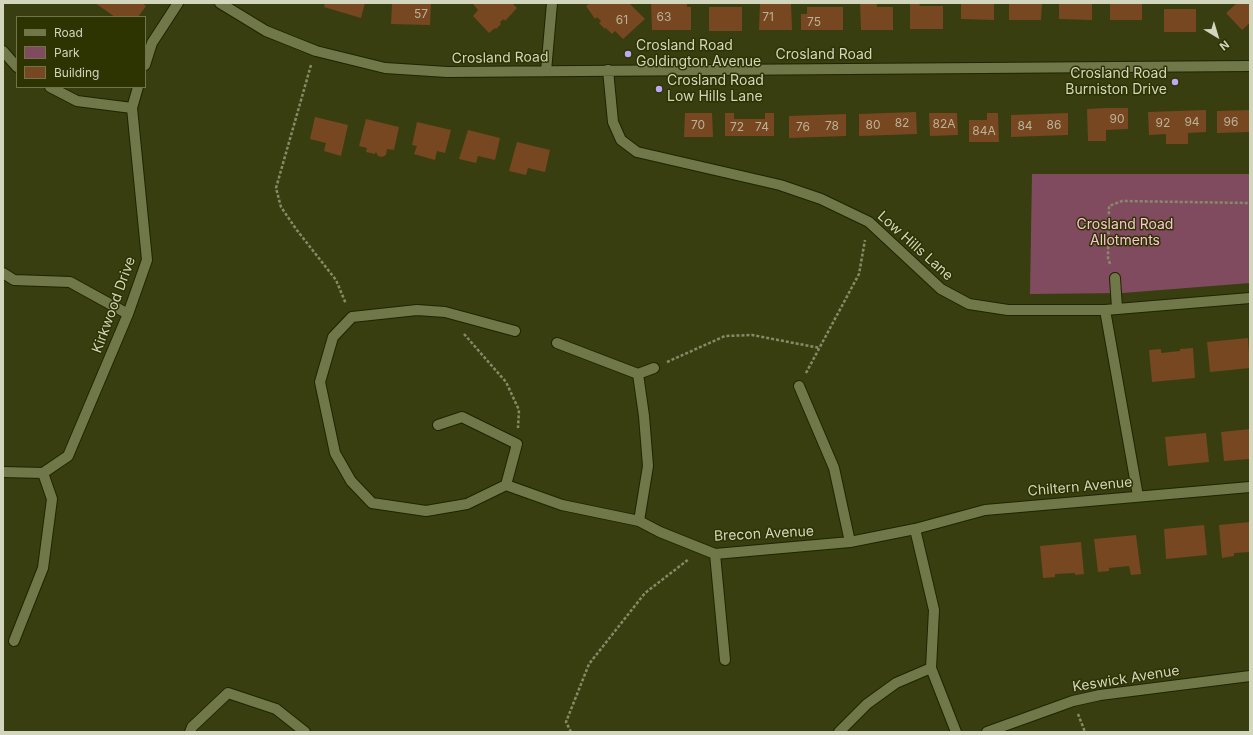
<!DOCTYPE html>
<html>
<head>
<meta charset="utf-8">
<style>
  body { margin:0 }
  #map { position:relative; width:1253px; height:735px; overflow:hidden; background:#383e0f; font-family:Inter,sans-serif }
  canvas { display:block }
  .frame { position:absolute; inset:0; border:4px solid #d1d6bd; pointer-events:none }
  .legend { position:absolute; left:16px; top:16px; width:130px; height:72px; box-sizing:border-box; background:#2e3302; border:1px solid #6f744d; margin:0; padding:5px 7px; list-style:none; font-size:12px; color:#d1d6bd }
  .legend li { display:flex; align-items:center; gap:8px; height:20px }
  .legend b { width:20px; border:1px solid #6f744d }
  .north { position:absolute; left:1197px; top:16px; width:40px; height:40px; -webkit-text-stroke:3px #2e3302; paint-order:stroke; rotate:142deg; font-size:11px; font-weight:700; line-height:16px; text-align:center; color:#d1d6bd }
  .north::after { content:''; display:block; margin:auto; width:14px; height:18px; background:#d1d6bd; clip-path:polygon(50% 0,100% 100%,50% 72%,0 100%) }
</style>
</head>
<body>
<div id="map">
<canvas width="1253" height="735"></canvas>
<div class="frame"></div>
<ul class="legend">
<li><b style="height:5px;background:#707849"></b>Road</li>
<li><b style="height:11px;background:#814b5f"></b>Park</li>
<li><b style="height:11px;background:#774721"></b>Building</li>
</ul>
<div class="north">N</div>
</div>
<script>
const ctx = document.querySelector('canvas').getContext('2d');
ctx.lineJoin = 'round';
function fillPath(path, color) {
  ctx.fillStyle = color;
  ctx.fill(path, 'evenodd');
}
function strokePath(path, color, width, dash) {
  ctx.strokeStyle = color;
  ctx.lineWidth = width;
  ctx.lineCap = dash ? 'butt' : 'round';
  ctx.setLineDash(dash || []);
  ctx.stroke(path);
}
function write(font, color, halo, rows, align = 'center') {
  ctx.font = font + ' Inter,sans-serif';
  ctx.lineWidth = 3;
  ctx.setLineDash([]);
  ctx.textBaseline = 'middle';
  ctx.strokeStyle = halo;
  ctx.fillStyle = color;
  for (const [text, x, y, turn = 0] of rows) {
    ctx.save();
    ctx.translate(x, y);
    ctx.rotate((+turn || 0) * Math.PI / 180);
    ctx.textAlign = isNaN(turn) ? turn : align;
    if (halo) ctx.strokeText(text, 0, 0);
    ctx.fillText(text, 0, 0);
    ctx.restore();
  }
}
fillPath(new Path2D(`
  M1032,174H1250V283L1123,293L1030,294Z`), '#814b5f');
fillPath(new Path2D(`
  M95,3H142L146,6L138,17H115Z
  M325,3H365L361,18L324,7Z
  M392,3H431L430,25L391,24Z
  M474,3H512L517,8L505,21L504,19L500,22L501,24L496,29L495,28L489,33L473,16L478,10L473,4Z
  M590,3H629L645,19L623,39L615,31L612,34L606,28L605,29L599,23L601,21L597,17L595,19L586,6Z
  M651,3H687V7H691V30H652Z
  M760,3H791L792,30H759Z
  M860,3H877V7H893V30H861Z
  M910,3H919L920,6H943V29H910Z
  M961,3H994V20L961,19Z
  M1009,3H1042L1041,20H1009Z
  M1059,3H1092V20L1059,19Z
  M1110,3H1142V20H1110Z
  M1237,3H1250V23L1242,30L1226,13Z
  M709,7H742V31H709Z
  M807,7H843V30H801V14H807Z
  M1164,9H1196V32H1164Z
  M1106,108H1128V129L1106,130V141H1088L1087,109Z
  M1206,110V132L1188,133V144H1166V134L1149,135L1148,112Z
  M1250,110V132L1217,133V111Z
  M916,112L917,134L859,136V114Z
  M685,113H712L713,137H684Z
  M725,113H734V119H765V113H774V136H725Z
  M929,113H957L958,135L930,136Z
  M987,113H998L999,142H969V120H987Z
  M1068,113V135L1011,137V115Z
  M846,114V136L789,138V116Z
  M315,117L348,125L341,156L324,151L326,143L310,139Z
  M366,119L399,127L394,150L387,149L386,155L382,157L378,156L376,152L375,154L366,152L367,148L359,146Z
  M417,122L451,130L445,153L437,151L435,160L414,154L417,146L412,145Z
  M468,130L500,138L495,160L478,156L476,163L459,159Z
  M517,142L550,150L545,172L528,168L526,175L509,171Z
  M1248,338L1250,368L1210,372L1207,342Z
  M1193,348L1195,378L1152,382L1149,350L1161,349V353L1180,351V349Z
  M1250,429V459L1224,461L1221,432Z
  M1206,433L1209,462L1168,466L1165,437Z
  M1250,522V552L1234,553V556L1222,558L1219,525Z
  M1204,525L1207,555L1166,559L1164,529Z
  M1136,535L1141,574L1131,575L1129,566L1109,568V571L1098,572L1094,539Z
  M1081,542L1084,574L1075,575V573L1055,574V577L1043,578L1040,546Z`), '#774721');
const minor = new Path2D(`
  M220,3L266,31L316,51L385,68L447,72L1250,66
  M3,51L17,67
  M145,65L152,43L178,3
  M608,70L613,122L621,140L637,152L780,185L821,199L869,222L941,289L969,304L1008,310H1105L1250,298
  M546,71L552,3
  M50,87L77,101L132,108
  M3,273L14,280L70,282L128,314
  M1115,278L1117,308
  M1105,310L1138,496
  M515,331L445,312L417,310L352,317L333,337L320,382L335,453L351,481L372,503L426,511L467,504L506,485L562,505L639,521L660,532L715,554L850,542L915,529L985,510L1250,487
  M557,343L638,374
  M799,386L834,468L850,542
  M438,425L462,417L517,444L506,485
  M3,472L43,473L68,456L128,314L147,260L132,108L138,87
  M639,521L648,466L644,416L638,374L654,368
  M915,529L934,610L931,668L956,732
  M715,554L725,660
  M14,641L43,568L52,499L43,473
  M190,732L192,727L228,693L276,709L305,732
  M839,732L867,704L896,683L931,668
  M987,732L1073,701L1100,695L1250,676`);
strokePath(minor, '#1f2401', 12);
strokePath(new Path2D(`
  M311,65L276,188L281,207L296,229L336,280L346,304
  M1110,264L1108,258L1109,206L1122,201L1250,203
  M464,334L506,382L519,410L518,428
  M667,362L725,336L752,335L820,348
  M806,373L859,274L865,240
  M1078,714L1085,732
  M571,732L566,722L589,664L645,593L689,559`), '#868b67', 2.5, [3, 2]);
strokePath(minor, '#707849', 10);
for (const [x, y, r, color] of [
  [628,54,4,"#bea9f5"],
  [1175,82,4,"#bea9f5"],
  [659,89,4,"#bea9f5"]
]) {
  const dot = new Path2D();
  dot.arc(x, y, r, 0, 2 * Math.PI);
  ctx.fillStyle = color;
  ctx.fill(dot);
  strokePath(dot, '#2e3302', 1.5);
}
write('12px', '#bab296', null, [
  ["57",421,14],
  ["63",664,17],
  ["71",768,17],
  ["61",622,20],
  ["75",814,22],
  ["90",1117,119],
  ["94",1192,122],
  ["96",1231,122],
  ["82",902,123],
  ["92",1163,123],
  ["82A",944,124],
  ["70",698,125],
  ["80",873,125],
  ["86",1054,125],
  ["78",832,126],
  ["84",1025,126],
  ["72",737,127],
  ["74",762,127],
  ["76",803,127],
  ["84A",984,131]
]);
write('14px', '#d1d6bd', '#2e3302', [
  ["Crosland Road",636,46],
  ["Goldington Avenue",636,62],
  ["Crosland Road",1167,74,"right"],
  ["Burniston Drive",1167,90,"right"],
  ["Crosland Road",667,81],
  ["Low Hills Lane",667,97]
], 'left');
write('14px', '#d1d6bd', '#2e3302', [
  ["Crosland Road",824,55],
  ["Crosland Road",500,58,-1],
  ["Low Hills Lane",915,246,42],
  ["Kirkwood Drive",114,305,-70],
  ["Chiltern Avenue",1080,487,-5],
  ["Brecon Avenue",764,534,-3],
  ["Keswick Avenue",1126,679,-9]
]);
write('14px', '#fbc3d6', '#2e3302', [
  ["Crosland Road",1125,225],
  ["Allotments",1125,241]
]);
</script>
</body>
</html>
